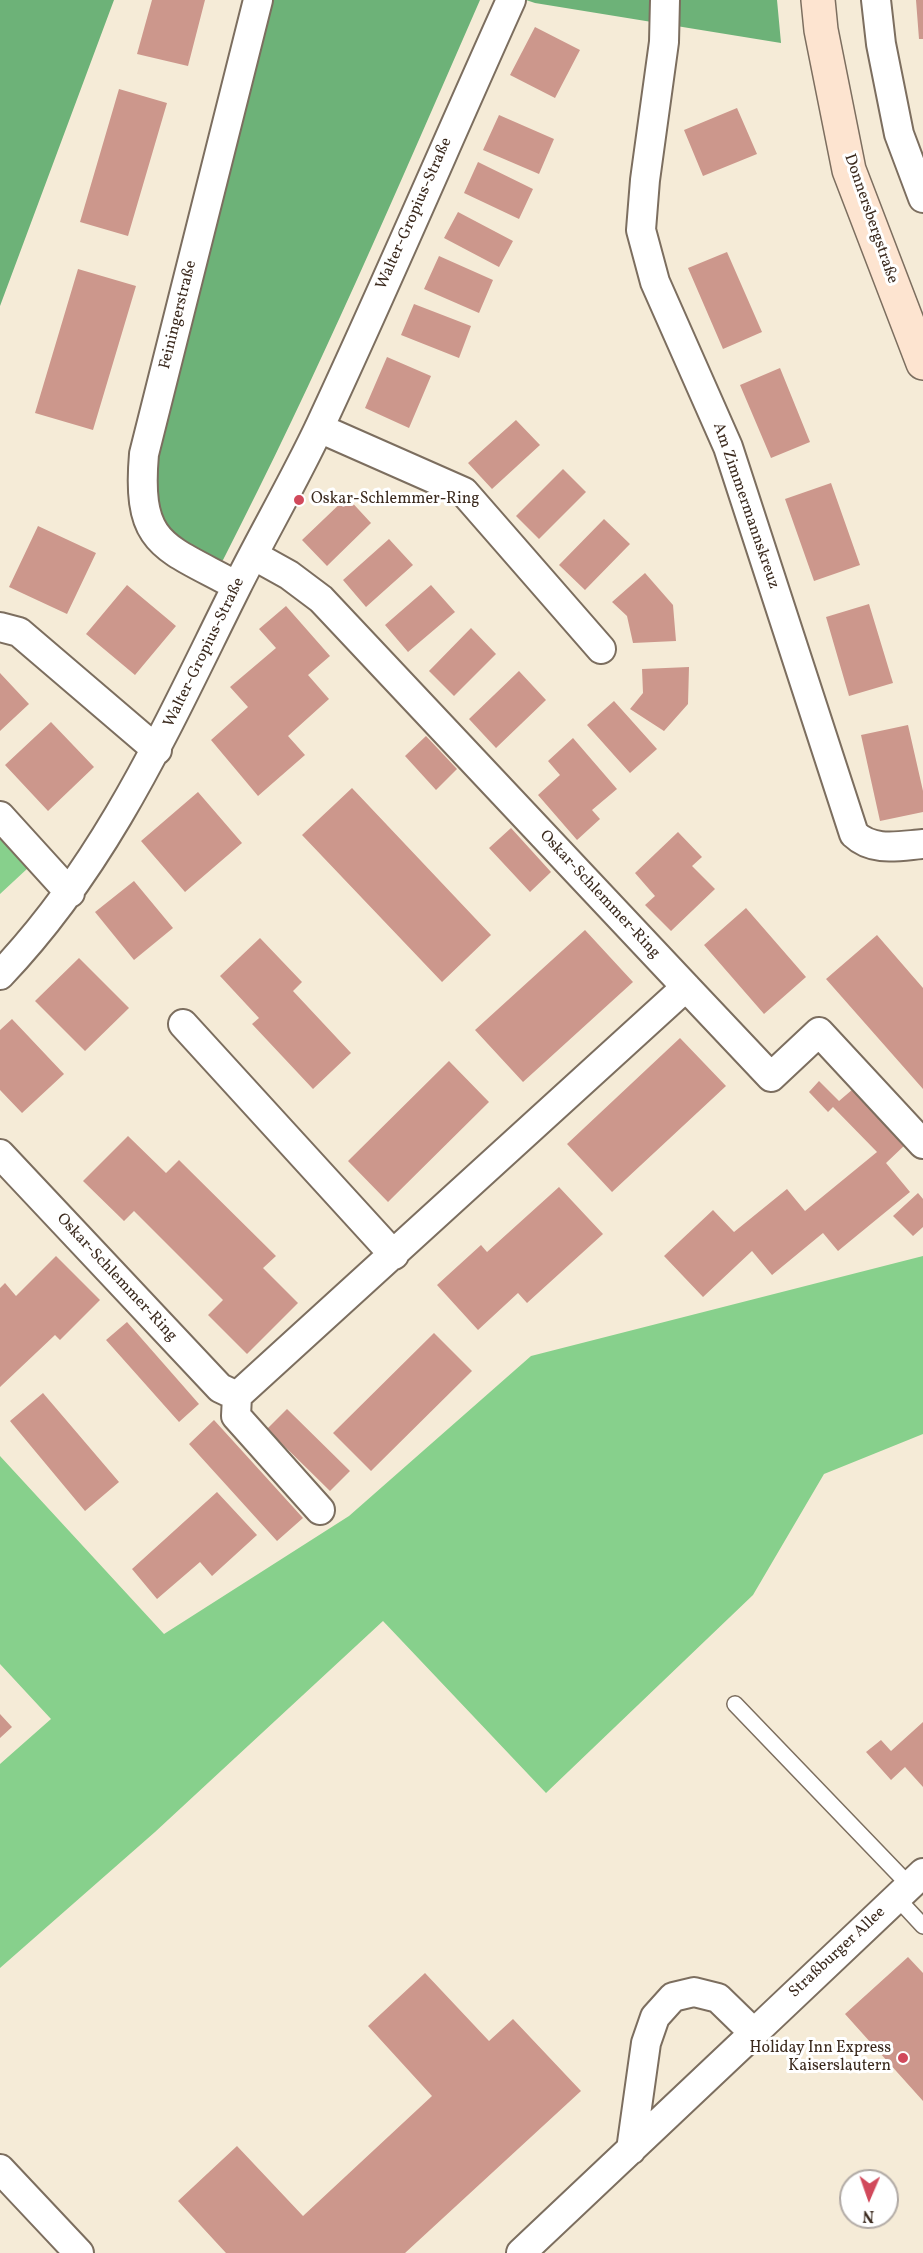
<!DOCTYPE html>
<html>
<head>
<meta charset="utf-8">
<style>
  body { margin:0 }
  #map { position:relative; width:923px; height:2253px; overflow:hidden; background:#f5ebd7; font-family:Vollkorn,serif }
  canvas { display:block }
  .north { position:absolute; left:839px; top:2169px; width:60px; height:60px; box-sizing:border-box; background:#fff; border:2px solid #b1aaa5; border-radius:50%; rotate:182deg; font-size:16px; font-weight:700; line-height:24px; text-align:center; color:#3b2a1e }
  .north::after { content:''; display:block; margin:auto; width:21px; height:27px; background:#d1495b; clip-path:polygon(50% 0,100% 100%,50% 72%,0 100%) }
</style>
</head>
<body>
<div id="map">
<canvas width="923" height="2253"></canvas>
<div class="north">N</div>
</div>
<script>
const ctx = document.querySelector('canvas').getContext('2d');
ctx.lineJoin = 'round';
function fillPath(path, color) {
  ctx.fillStyle = color;
  ctx.fill(path, 'evenodd');
}
function strokePath(path, color, width, dash) {
  ctx.strokeStyle = color;
  ctx.lineWidth = width;
  ctx.lineCap = dash ? 'butt' : 'round';
  ctx.setLineDash(dash || []);
  ctx.stroke(path);
}
function write(font, color, halo, rows, align = 'center') {
  ctx.font = font + ' Vollkorn,serif';
  ctx.lineWidth = 6;
  ctx.setLineDash([]);
  ctx.textBaseline = 'middle';
  ctx.strokeStyle = halo;
  ctx.fillStyle = color;
  for (const [text, x, y, turn = 0] of rows) {
    ctx.save();
    ctx.translate(x, y);
    ctx.rotate((+turn || 0) * Math.PI / 180);
    ctx.textAlign = isNaN(turn) ? turn : align;
    if (halo) ctx.strokeText(text, 0, 0);
    ctx.fillText(text, 0, 0);
    ctx.restore();
  }
}
fillPath(new Path2D(`
  M0,837L28,868L0,894Z
  M923,1256V1434L824,1474L753,1595L546,1793L383,1621L155,1832L0,1968V1764L51,1719L0,1664V1456L164,1634L349,1516L531,1356Z`), '#87d08c');
fillPath(new Path2D(`
  M0,0H114L0,306Z
  M273,0H480C398,188 317,377 223,560L212,562L180,545L154,504L153,469Z
  M526,0H777L781,43L535,3Z`), '#6db278');
fillPath(new Path2D(`
  M152,0H205L188,66L137,54Z
  M916,0H923V39H919Z
  M535,27L580,50L555,98L510,75Z
  M119,89L167,103L128,236L80,222Z
  M737,108L757,154L703,176L684,130Z
  M499,115L554,139L539,174L483,150Z
  M478,162L533,189L519,219L464,193Z
  M458,212L513,241L499,267L444,238Z
  M727,252L762,332L723,349L688,268Z
  M439,256L493,280L479,313L424,289Z
  M78,269L136,286L93,430L35,413Z
  M414,304L471,326L459,358L401,335Z
  M387,357L431,376L409,428L365,408Z
  M780,368L810,442L771,458L740,385Z
  M516,420L540,445L492,489L468,463Z
  M563,469L586,492L539,539L516,516Z
  M831,483L860,565L814,581L785,499Z
  M347,497L371,523L327,566L302,540Z
  M604,519L630,544L585,590L559,565Z
  M38,526L96,553L67,614L9,587Z
  M389,539L413,565L366,607L343,580Z
  M645,573L673,605L676,641L633,643L627,616L612,602Z
  M127,585L176,626L135,675L86,634Z
  M431,585L455,612L408,652L385,625Z
  M869,604L893,683L849,696L826,617Z
  M286,606L330,656L308,675L329,699L288,736L305,755L258,796L211,740L248,707L230,687L276,648L259,629Z
  M471,628L496,654L454,696L429,671Z
  M689,667L688,704L664,731L630,709L643,693L642,669Z
  M519,671L546,700L496,748L469,719Z
  M0,673L29,704L0,731Z
  M614,701L657,749L630,773L587,725Z
  M51,722L94,767L48,811L5,765Z
  M908,725L923,791V812L880,821L861,735Z
  M426,736L457,769L436,790L405,756Z
  M573,738L617,789L592,810L600,819L577,840L538,795L560,775L548,761Z
  M352,788L491,935L442,982L302,835Z
  M198,792L242,843L185,892L141,841Z
  M511,828L551,872L530,892L489,848Z
  M678,832L702,857L692,866L715,889L671,931L645,905L655,896L635,873Z
  M134,881L173,928L134,960L95,912Z
  M746,908L806,977L764,1014L704,945Z
  M585,930L633,982L523,1082L475,1030Z
  M877,935L923,988V1089L826,979Z
  M260,938L302,982L293,991L351,1053L313,1089L252,1024L259,1018L220,976Z
  M79,958L129,1008L85,1051L35,1001Z
  M12,1019L64,1074L22,1113L0,1090V1030Z
  M680,1038L726,1086L612,1192L567,1144Z
  M449,1061L489,1102L388,1202L348,1161Z
  M819,1081L839,1101L853,1089L906,1144L886,1163L910,1192L838,1251L823,1233L772,1275L752,1251L703,1297L664,1256L713,1210L734,1232L787,1189L805,1211L877,1152L833,1107L828,1112L809,1092Z
  M128,1136L166,1173L179,1160L276,1256L263,1268L298,1303L247,1354L208,1315L223,1300L134,1211L124,1221L83,1181Z
  M559,1187L603,1234L527,1303L518,1293L478,1330L437,1285L481,1245L487,1252Z
  M918,1193L923,1199V1227L913,1236L893,1216Z
  M56,1256L100,1300L60,1340L55,1335L0,1387V1288L5,1283L16,1296Z
  M127,1322L199,1404L179,1422L106,1340Z
  M434,1333L472,1371L371,1471L333,1433Z
  M43,1393L119,1482L85,1511L10,1421Z
  M287,1409L350,1471L330,1491L267,1429Z
  M214,1420L303,1518L277,1541L189,1444Z
  M217,1492L257,1535L212,1576L200,1562L157,1599L132,1569Z
  M0,1714L12,1727L0,1738Z
  M923,1722V1787L905,1767L891,1780L866,1752L881,1740L891,1751Z
  M908,1957L923,1973V2101L845,2014Z
  M425,1973L489,2041L513,2019L581,2091L405,2253H226L178,2201L237,2146L303,2216L432,2096L368,2026Z`), '#cc978c');
const lane = new Path2D(`
  M735,1704L910,1886
  M897,1898L923,1926`);
const street = new Path2D(`
  M665,0L664,42L645,180L641,230L655,282L728,447L854,834C873,852 898,846 923,844
  M876,0L881,44L899,134L923,198
  M319,428L464,492L601,649
  M237,586C165,546 136,547 144,454L258,0
  M0,627L19,632L157,750
  M0,816L70,893
  M0,975C108,862 167,726 236,588C263,534 294,481 320,426C386,285 447,142 511,0
  M686,987L771,1077L819,1032L923,1144
  M183,1024L394,1255
  M0,1154L220,1388L237,1396L686,987L321,599L289,575L253,555
  M237,1396L236,1416L320,1510
  M754,2033L923,1873
  M0,2169L79,2253
  M521,2253L754,2033L718,1998L694,1992L673,1997L655,2017L646,2043L631,2150`);
const secondary = new Path2D(`
  M818,0L821,30L849,170L923,363`);
strokePath(lane, '#7c6e5f', 18);
strokePath(street, '#7c6e5f', 32);
strokePath(secondary, '#7c6e5f', 36);
strokePath(lane, '#fff', 15);
strokePath(street, '#fff', 28);
strokePath(secondary, '#fde4d0', 33);
for (const [x, y, r, color] of [
  [299,500,6,"#d1495b"],
  [903,2058,6,"#d1495b"]
]) {
  const dot = new Path2D();
  dot.arc(x, y, r, 0, 2 * Math.PI);
  ctx.fillStyle = color;
  ctx.fill(dot);
  strokePath(dot, '#fff', 2);
}
write('16px', '#3b2a1e', '#fff', [
  ["Walter-Gropius-Straße",415,214,-66],
  ["Donnersbergstraße",870,219,71],
  ["Feiningerstraße",179,315,-76],
  ["Am Zimmermannskreuz",745,506,71],
  ["Walter-Gropius-Straße",205,653,-64],
  ["Oskar-Schlemmer-Ring",599,895,47],
  ["Oskar-Schlemmer-Ring",116,1278,47],
  ["Straßburger Allee",838,1953,-43]
]);
write('16px', '#3b2a1e', '#fff', [
  ["Oskar-Schlemmer-Ring",311,500],
  ["Holiday Inn Express",891,2049,"right"],
  ["Kaiserslautern",891,2067,"right"]
], 'left');
</script>
</body>
</html>
